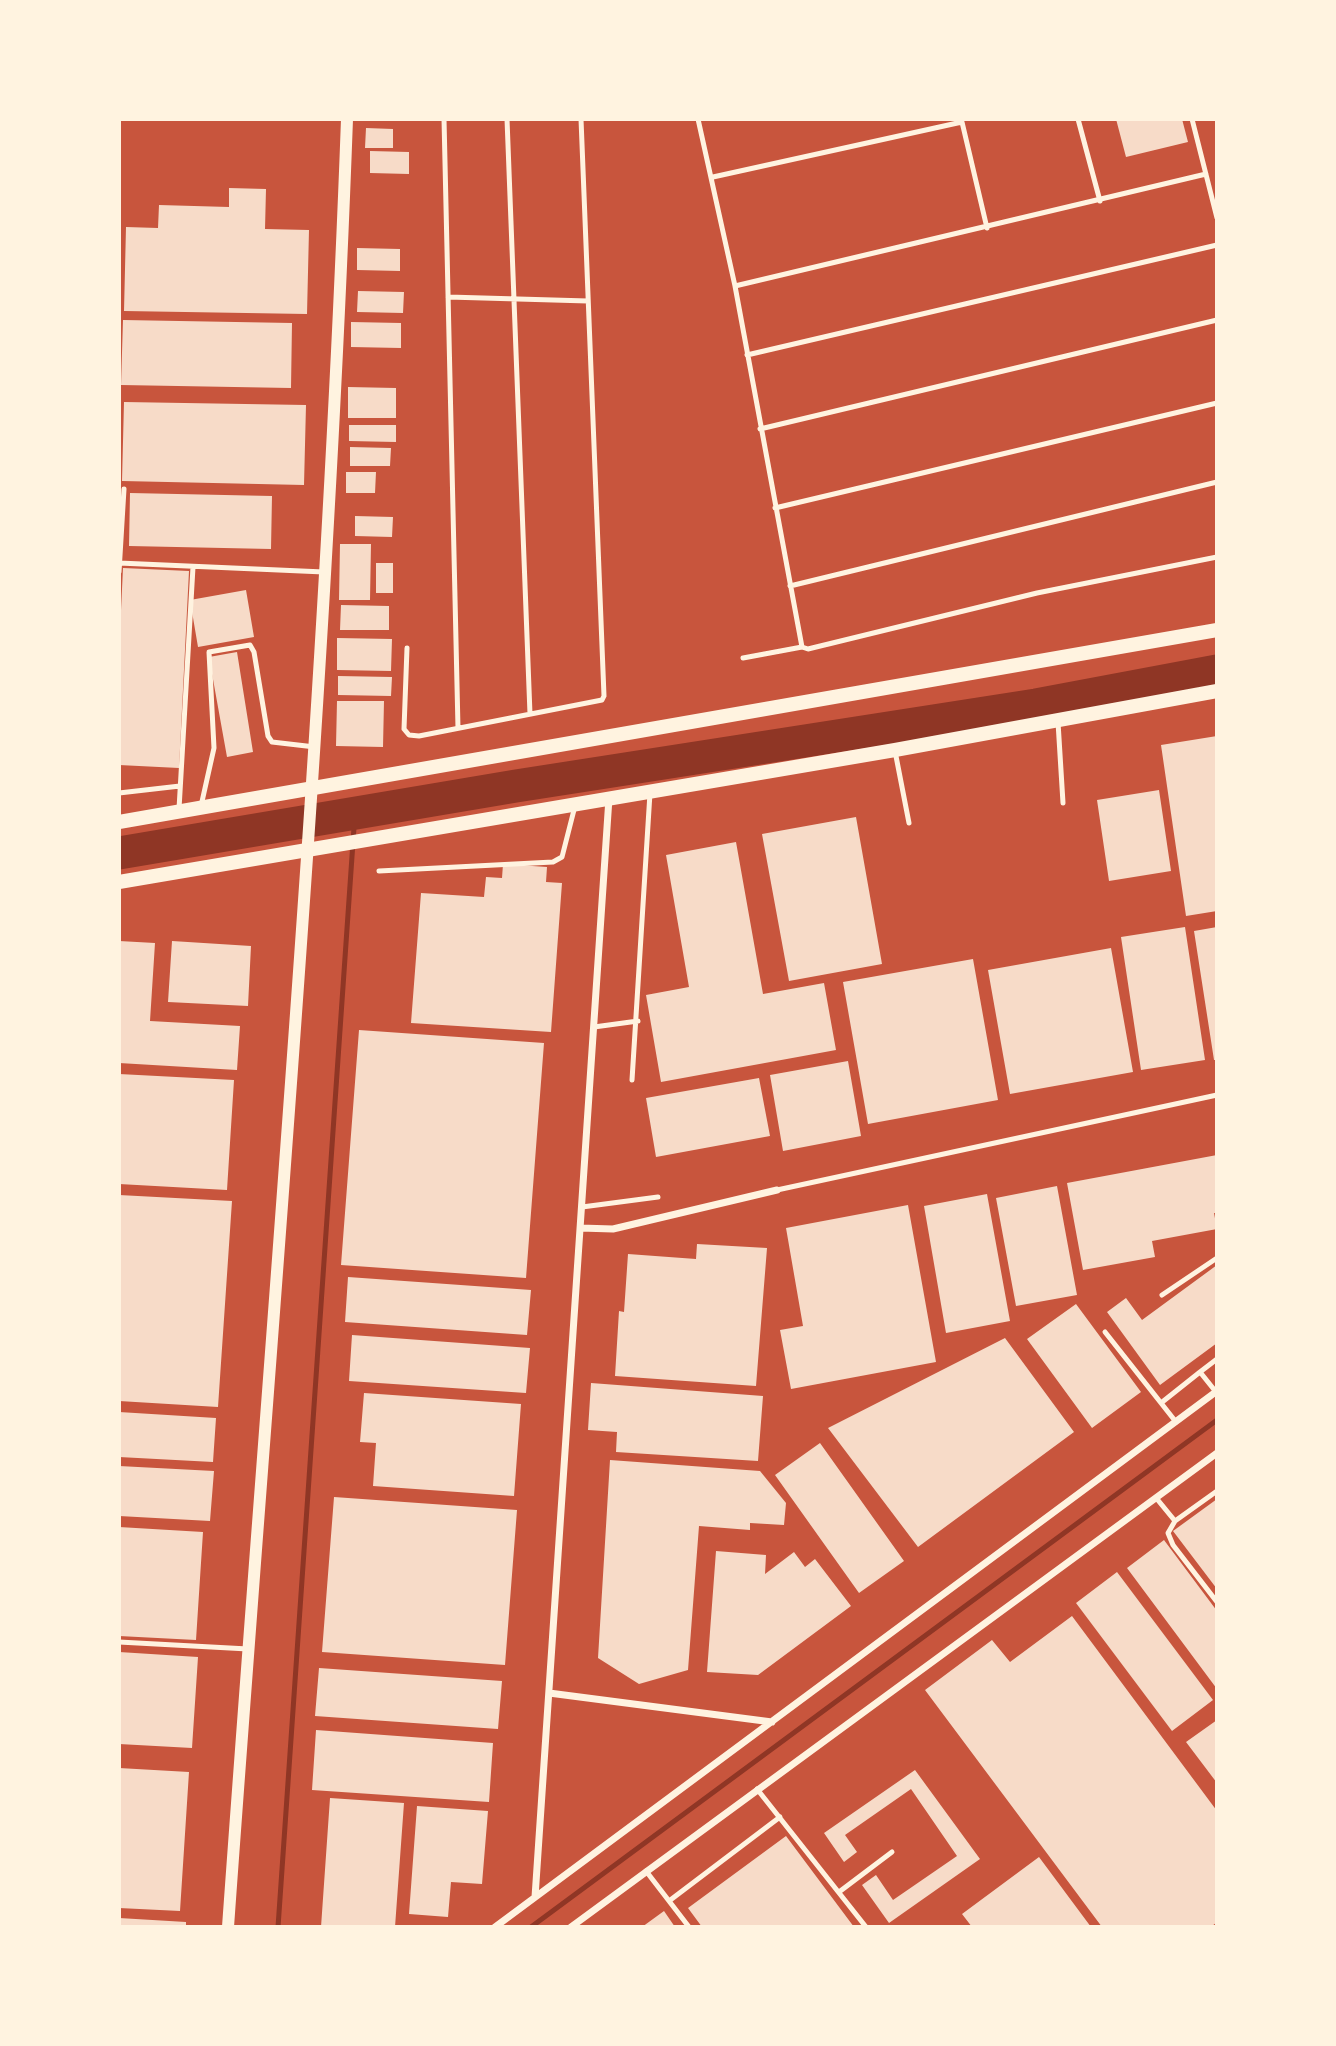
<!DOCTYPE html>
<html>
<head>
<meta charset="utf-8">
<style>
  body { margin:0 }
  #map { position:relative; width:1336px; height:2046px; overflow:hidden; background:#c8553d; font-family:Commissioner,sans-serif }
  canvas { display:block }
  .frame { position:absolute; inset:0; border:121px solid #fff3e0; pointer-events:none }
</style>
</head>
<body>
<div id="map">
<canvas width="1336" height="2046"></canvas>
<div class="frame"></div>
</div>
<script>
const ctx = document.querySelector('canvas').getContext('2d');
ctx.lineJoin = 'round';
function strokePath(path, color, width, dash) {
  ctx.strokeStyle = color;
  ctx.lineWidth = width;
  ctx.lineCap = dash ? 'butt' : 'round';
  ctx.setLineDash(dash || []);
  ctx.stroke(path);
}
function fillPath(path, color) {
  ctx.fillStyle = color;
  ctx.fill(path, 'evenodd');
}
strokePath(new Path2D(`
  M278,1927L355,813
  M531,1927L1217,1420`), '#8f3625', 5);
strokePath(new Path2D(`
  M119,853L516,786L1036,705L1217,671`), '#8f3625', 33);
fillPath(new Path2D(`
  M1116,119H1182L1188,142L1126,157Z
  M366,128L393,129V148H365Z
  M370,151L409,152V174L370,173Z
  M229,188L266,189L265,229L309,230L307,314L124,311L126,227L158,228L159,205L229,207Z
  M357,248L400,249V271L357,270Z
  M358,291L404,292L403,313L357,312Z
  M123,320L292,323L291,388L121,385Z
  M351,322L401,323V348L351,347Z
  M348,387L396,388V418H348Z
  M124,402L306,405L304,485L122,481Z
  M349,425H396V442L349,441Z
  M350,447L391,448L390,466H350Z
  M346,472H376L375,493H346Z
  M130,493L272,496L271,549L129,546Z
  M355,516L393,517L392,537L355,536Z
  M340,544H371L370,600H339Z
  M376,563H393V593H376Z
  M123,568L189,571L179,768L119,765V652Z
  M246,590L254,637L198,647L190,600Z
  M341,605L389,606V630H340Z
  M337,638L392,639L391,671L337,670Z
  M237,652L253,752L227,757L209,657Z
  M338,676L392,677L391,696L338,695Z
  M337,701H384L383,747L336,746Z
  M1217,736V911L1186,916L1161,745Z
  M1159,790L1171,871L1109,881L1097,800Z
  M856,817L882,964L789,981L762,834Z
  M736,842L763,994L824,983L836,1050L661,1082L646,995L689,987L666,855Z
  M503,864L547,867L546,882L562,883L551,1032L411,1023L421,893L484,897L486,877L502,878Z
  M1185,927L1205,1060L1141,1070L1121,937Z
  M1217,927V1060H1214L1194,931Z
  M119,941L155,943L150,1021L240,1026L237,1070L119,1063Z
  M172,941L251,946L248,1006L168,1002Z
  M1111,948L1133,1072L1010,1094L988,970Z
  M973,959L998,1100L868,1124L843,982Z
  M359,1030L544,1043L526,1278L341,1265Z
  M848,1061L861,1136L783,1151L770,1075Z
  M119,1074L234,1080L227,1190L119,1184Z
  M759,1078L770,1136L656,1157L646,1098Z
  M1217,1155V1213H1214L1217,1229L1152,1241L1155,1257L1083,1270L1067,1183Z
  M1057,1186L1077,1295L1016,1306L996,1198Z
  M987,1194L1010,1321L946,1333L924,1206Z
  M119,1195L232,1201L218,1407L119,1401Z
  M908,1205L936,1362L791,1389L780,1330L803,1326L786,1228Z
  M697,1244L767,1248L756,1386L615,1376L619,1311L624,1312L628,1254L696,1259Z
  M1217,1265V1343L1160,1385L1107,1312L1126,1298L1142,1320Z
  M348,1277L531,1290L527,1335L345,1322Z
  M1076,1304L1141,1392L1092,1428L1027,1339Z
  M352,1335L530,1348L526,1393L349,1381Z
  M1005,1338L1074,1432L918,1547L828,1428Z
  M591,1383L763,1396L758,1461L616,1452L617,1432L588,1430Z
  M364,1393L521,1404L514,1496L373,1486L376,1443L360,1442Z
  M119,1412L216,1418L213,1462L119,1457Z
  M820,1443L904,1561L859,1593L775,1475Z
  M610,1460L760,1471L786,1503L784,1525L750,1523V1530L699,1526L688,1670L639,1684L598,1658Z
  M119,1466L214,1471L210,1521L119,1516Z
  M334,1497L517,1510L505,1665L322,1652Z
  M1217,1499V1589L1173,1531Z
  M119,1527L203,1532L196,1640L119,1636Z
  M1164,1540L1217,1611V1689L1127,1568Z
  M716,1551L766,1555L765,1574L794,1552L805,1567L815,1559L851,1606L758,1675L707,1672Z
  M1117,1572L1213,1700L1172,1731L1076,1603Z
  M1072,1616L1217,1811V1922L1211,1927H1102L925,1690L992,1640L1010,1662Z
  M119,1652L198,1657L192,1748L119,1744Z
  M319,1668L502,1681L498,1729L315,1716Z
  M1217,1720V1783L1186,1742Z
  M316,1730L493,1743L489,1802L312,1790Z
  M119,1768L189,1772L180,1911L119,1908Z
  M915,1770L980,1859L889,1923L862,1885L876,1875L893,1900L957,1856L911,1789L845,1835L857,1852L844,1862L824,1833Z
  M330,1798L404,1803L395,1927H321Z
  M417,1806L488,1811L482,1884L451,1882L448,1917L409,1914Z
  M786,1836L854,1927H702L688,1908Z
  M1039,1857L1091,1927H972L962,1914Z
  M664,1911L675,1927H642Z
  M119,1918L186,1922V1927H119Z`), '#f7dbc8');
strokePath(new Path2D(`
  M444,119L458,728
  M507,119L530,714
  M698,119L735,286L802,647
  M1078,119L1100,201
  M1192,119L1217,218
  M962,122L987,228
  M713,177L962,122
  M735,286L1206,174
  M448,297L588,301
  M747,355L1217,245
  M760,429L1217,320
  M775,508L1217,403
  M119,563L324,572
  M119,572L124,489
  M790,586L1217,482
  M407,648L404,729L409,735L419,736L602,700L604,696L581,119
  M743,658L802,647L808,649L1037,593L1217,557
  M1058,722L1063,803
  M895,751L909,823
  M119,793L180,786
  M201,806L214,748L209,652L250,645L254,652L268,736L272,742L315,747
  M179,809L193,567
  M379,871L553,862L562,857L575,806
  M594,1027L638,1021
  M632,1080L650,793
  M777,1190L1217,1095
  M582,1207L658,1197
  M1162,1295L1217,1258
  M1105,1332L1176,1422
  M1216,1392L1200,1372L1217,1359
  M1161,1403L1200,1372
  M1157,1499L1175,1521L1168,1533L1173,1545L1217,1602
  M1175,1521L1217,1491
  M119,1642L248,1649
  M757,1789L866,1927
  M646,1871L689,1927
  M839,1892L892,1852
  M669,1901L780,1817`), '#fff3e0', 5);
strokePath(new Path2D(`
  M580,1228L613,1229L777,1190
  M549,1693L772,1722
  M535,1897L609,798
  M495,1927L1217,1391
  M571,1927L1217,1453`), '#fff3e0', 7);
strokePath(new Path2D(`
  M228,1927C271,1325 325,723 347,119`), '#fff3e0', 12);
strokePath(new Path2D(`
  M119,822L1217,630
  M119,882L895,750L1217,691`), '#fff3e0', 14);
</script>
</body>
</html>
